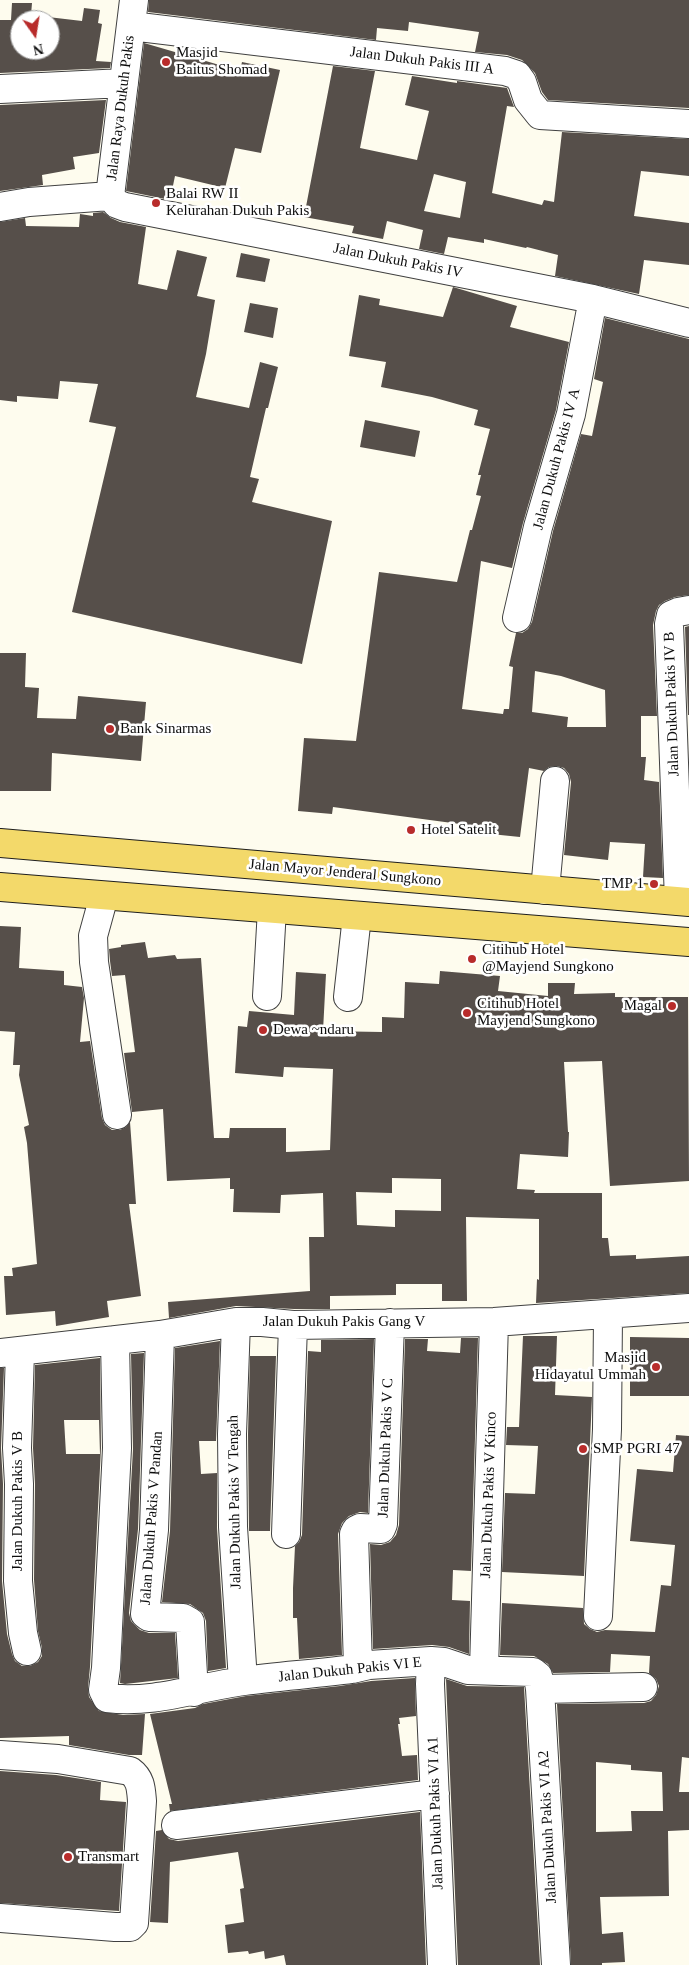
<!DOCTYPE html>
<html>
<head>
<meta charset="utf-8">
<style>
  body { margin:0 }
  #map { position:relative; width:689px; height:1965px; overflow:hidden; background:#fefcee; font-family:"Times New Roman",serif }
  canvas { display:block }
  .north { position:absolute; left:10px; top:10px; width:50px; height:50px; box-sizing:border-box; background:#fff; border:1px solid #9e9e9e; border-radius:50%; rotate:167deg; font-size:14px; font-weight:700; line-height:20px; text-align:center; color:#0d0d0d }
  .north::after { content:''; display:block; margin:auto; width:18px; height:22px; background:#b82c2b; clip-path:polygon(50% 0,100% 100%,50% 72%,0 100%) }
</style>
</head>
<body>
<div id="map">
<canvas width="689" height="1965"></canvas>
<div class="north">N</div>
</div>
<script>
const ctx = document.querySelector('canvas').getContext('2d');
ctx.lineJoin = 'round';
function fillPath(path, color) {
  ctx.fillStyle = color;
  ctx.fill(path, 'evenodd');
}
function strokePath(path, color, width, dash) {
  ctx.strokeStyle = color;
  ctx.lineWidth = width;
  ctx.lineCap = dash ? 'butt' : 'round';
  ctx.setLineDash(dash || []);
  ctx.stroke(path);
}
function write(font, color, halo, rows, align = 'center') {
  ctx.font = font + ' "Times New Roman",serif';
  ctx.lineWidth = 5;
  ctx.setLineDash([]);
  ctx.textBaseline = 'middle';
  ctx.strokeStyle = halo;
  ctx.fillStyle = color;
  for (const [text, x, y, turn = 0] of rows) {
    ctx.save();
    ctx.translate(x, y);
    ctx.rotate((+turn || 0) * Math.PI / 180);
    ctx.textAlign = isNaN(turn) ? turn : align;
    if (halo) ctx.strokeText(text, 0, 0);
    ctx.fillText(text, 0, 0);
    ctx.restore();
  }
}
fillPath(new Path2D(`
  M149,0H689V108L548,100L542,92L535,73L522,60L507,55L475,52L479,32L409,22L408,31L377,28L376,40L148,12Z
  M12,3H32L31,15L82,21L84,8L100,10L98,23L102,24L96,61L111,62L110,68L0,73V20H11ZM20,20H50V50H20Z
  M144,43L240,71L242,62L280,70L261,153L235,148L225,188L175,176L170,200L126,191Z
  M333,66L375,71L360,148L417,160L429,111L405,105L412,76L457,83V81L507,88L514,107L507,106L492,193L542,205L544,200L554,202L562,132L689,139V176L641,171L634,216L689,223V265L644,260L639,294L555,276L558,255L527,247L526,248L484,239V243L448,237L444,254L419,249L423,230L387,221L383,239L352,233L354,226L304,217ZM434,174L466,182L460,218L424,211Z
  M106,100L99,153L73,157L75,169L42,175L43,185L0,191V105Z
  M103,212L111,218L120,222L146,227L138,284L167,290L177,250L207,257L197,296L215,300L206,354L196,397L249,408L260,362L278,367L268,408H266L250,477L259,479L252,502L332,521L302,664L72,612L116,427L89,422L98,384L60,381L58,399L17,396V402L0,400V222L25,218L26,226L79,227L80,214L93,216V213Z
  M241,253L270,259L265,282L236,277Z
  M453,287L517,306L510,327L569,342L556,410L523,523L512,568L481,561L462,709L503,714L504,709H509L513,667L509,666L516,633H522L528,629L532,622L553,531L581,434L592,436L603,382L594,379L605,318L689,339V595L675,597L665,601L659,605L656,611L653,625L657,716H641V757H646L644,780L659,782L663,878L643,877L645,844L610,842L608,860L564,855L571,782L569,774L564,768L557,766L549,767L544,771L529,768L520,837L481,833L482,827L333,807L332,814L298,811L304,738L356,741L379,572L457,582L470,530H472L481,496L476,495L481,475H478L490,429L474,425L478,410L432,397L381,387L386,362L349,356L359,295L380,299L379,305L443,317ZM535,671L561,676L605,690L606,727H567L568,717L532,712Z
  M250,303L278,308L273,338L244,332Z
  M365,420L420,431L415,457L360,447Z
  M689,626V715H688L685,627Z
  M0,653H26L25,687L39,688L37,718L76,719L78,696L146,702L141,761L52,753L51,791H0Z
  M0,926L21,927L19,968L64,971V985L82,987L84,998L80,1042L90,1041L102,1118L105,1125L112,1130H120L126,1127L130,1122L136,1204H129L141,1296L107,1301L109,1317L56,1326L55,1311L6,1315L4,1276H13L12,1268L37,1264L27,1143L24,1127L29,1125L19,1075L20,1065H13L15,1032L0,1031Z
  M145,942L148,958L175,955L177,959L201,958L214,1138H229L230,1128H286V1152L330,1150L333,1069L284,1067L283,1077L235,1073L238,1026L247,1027L249,1011L294,1015L296,972L326,974L323,1031L382,1032V1017L404,1018L405,982L439,984L440,971L500,976L498,991L548,996V983H575L574,994L615,993V997H688L689,1181L610,1186L602,1061L564,1062L568,1132H569L568,1157L520,1154L517,1189L535,1190L534,1193H602V1238H608L610,1256L636,1255V1259L689,1256V1293L536,1303L537,1279L539,1280V1219L466,1217L467,1301H442V1284H396V1295L330,1296V1309H294L236,1306L169,1318L168,1302L310,1291L309,1237H324L323,1193L281,1195L280,1213L233,1212L234,1189H230V1178L167,1181L163,1109L132,1112L124,1053L135,1052L125,975L112,976L110,961L109,949L121,947V945ZM392,1178L441,1179V1211L395,1210V1227L357,1225L356,1192L392,1193Z
  M523,1336H557L555,1395L592,1397L584,1576L502,1572L505,1493L535,1494L538,1446L506,1445L507,1427H519Z
  M630,1337L689,1338V1396H630Z
  M461,1338H478L471,1571L453,1570L452,1600L470,1601L469,1654L449,1647L432,1645L373,1649L370,1544L381,1545L390,1542L396,1535L399,1525L405,1339H428L427,1351L460,1353Z
  M374,1339L368,1513L360,1512L349,1516L342,1523L338,1534L342,1655L299,1659L297,1618H293V1588L295,1546L299,1542L302,1535L308,1351L321,1352V1340Z
  M220,1341L216,1441H199L201,1474L217,1473V1528L226,1668L208,1671L206,1621L203,1613L190,1604L162,1602L170,1531L175,1348Z
  M144,1353L138,1529L129,1613L131,1621L140,1630L149,1633H175L178,1678L125,1684L120,1683L133,1449L131,1354Z
  M250,1356H276L270,1531H249L248,1434Z
  M100,1358L101,1448L90,1667L88,1688L89,1697L99,1711L123,1715L145,1714L142,1755H129L69,1745V1736L0,1738V1368H4L1,1448L3,1484L2,1581L7,1634L12,1654L15,1661L22,1666H30L38,1662L42,1656V1648L38,1631L34,1580L35,1484L33,1448L35,1365ZM64,1420H99L100,1454H66Z
  M676,1435L689,1436V1758L682,1757L679,1792H689V1830L668,1831L669,1896L600,1897L602,1934L623,1932L625,1962L602,1963V1965H571L557,1704L644,1703L651,1701L656,1695L659,1686L656,1679L649,1673L650,1656L611,1654L610,1672L553,1673L548,1664L534,1656L500,1655L502,1603L583,1608L584,1624L590,1629L597,1632L605,1630L655,1632L661,1585L671,1586L675,1545L630,1541L637,1469L673,1472ZM596,1762L631,1765V1770L662,1772L663,1811H631L632,1831L596,1832Z
  M415,1678L416,1716L399,1718L400,1724H398L402,1756L417,1755L418,1780L170,1811L169,1804H172L150,1714L195,1708L203,1704L246,1696L340,1686L371,1681Z
  M446,1679L467,1686L524,1687L540,1965H458Z
  M0,1771L56,1775L101,1782L100,1800L126,1802L119,1911L0,1903Z
  M420,1812L426,1965H286L284,1955L265,1959L264,1951L249,1954L248,1951L228,1953L225,1925L244,1922L240,1889L244,1888L238,1852L170,1862L168,1923L150,1922L156,1831L162,1830L169,1839L178,1841Z`), '#564f4a');
const minor = new Path2D(`
  M131,26L505,71L517,75L522,82L528,100L540,115L689,124
  M0,89L124,83
  M110,196L117,204L125,207L593,299L689,323
  M0,207L29,202L110,196L134,0
  M517,618L538,527L571,414L593,299
  M545,890L555,781
  M104,896L93,936L94,962L117,1115
  M679,901L669,624L671,615L678,612L689,610
  M267,996L272,909
  M348,997L357,916
  M236,1322L232,1434L233,1527L243,1681
  M160,1335L154,1530L145,1614L149,1617L183,1618L190,1622L194,1692
  M115,1340L117,1448L106,1668L103,1690L107,1698C154,1704 198,1687 244,1681C280,1676 316,1674 352,1669L369,1665L431,1661L444,1662L468,1670L533,1672L538,1676L540,1689L643,1687
  M20,1351L17,1448L19,1484L18,1581L23,1633L27,1651
  M0,1353L160,1335L236,1322H262L293,1325L494,1322L689,1308
  M286,1534L293,1325
  M598,1616L607,1429L608,1315
  M431,1661L430,1684L442,1965
  M358,1667L354,1534L356,1530L360,1528L381,1529L383,1524L390,1323
  M484,1669L494,1322
  M540,1689L556,1965
  M0,1755L58,1759L130,1771C141,1779 141,1789 142,1801L134,1923L130,1927H115L0,1918
  M176,1825L435,1794`);
const major = new Path2D(`
  M0,843L689,902
  M0,887L689,942`);
strokePath(minor, '#404040', 30);
strokePath(major, '#1e1e1e', 30);
strokePath(minor, '#fff', 28);
strokePath(major, '#f3d96a', 28);
for (const [x, y, r, color] of [
  [166,62,5,"#b82c2b"],
  [156,203,5,"#b82c2b"],
  [110,729,5,"#b82c2b"],
  [411,830,5,"#b82c2b"],
  [654,884,5,"#b82c2b"],
  [472,959,5,"#b82c2b"],
  [672,1006,5,"#b82c2b"],
  [467,1013,5,"#b82c2b"],
  [263,1030,5,"#b82c2b"],
  [656,1367,5,"#b82c2b"],
  [583,1449,5,"#b82c2b"],
  [68,1857,5,"#b82c2b"]
]) {
  const dot = new Path2D();
  dot.arc(x, y, r, 0, 2 * Math.PI);
  ctx.fillStyle = color;
  ctx.fill(dot);
  strokePath(dot, '#fff', 2);
}
write('15px', '#0d0d0d', '#fff', [
  ["Masjid",176,53],
  ["Baitus Shomad",176,70],
  ["Balai RW II",166,194],
  ["Kelurahan Dukuh Pakis",166,211],
  ["Bank Sinarmas",120,729],
  ["Hotel Satelit",421,830],
  ["TMP 1",644,884,"right"],
  ["Citihub Hotel",482,950],
  ["@Mayjend Sungkono",482,967],
  ["Citihub Hotel",477,1004],
  ["Mayjend Sungkono",477,1021],
  ["Magal",662,1006,"right"],
  ["Dewa ~ndaru",273,1030],
  ["Masjid",646,1358,"right"],
  ["Hidayatul Ummah",646,1375,"right"],
  ["SMP PGRI 47",593,1449],
  ["Transmart",78,1857]
], 'left');
write('15px', '#0d0d0d', '#fff', [
  ["Jalan Dukuh Pakis III A",422,61,7],
  ["Jalan Raya Dukuh Pakis",121,108,-83],
  ["Jalan Dukuh Pakis IV",398,261,11],
  ["Jalan Dukuh Pakis IV A",557,459,-75],
  ["Jalan Dukuh Pakis IV B",672,704,-92],
  ["Jalan Mayor Jenderal Sungkono",345,873,5],
  ["Jalan Dukuh Pakis Gang V",344,1322],
  ["Jalan Dukuh Pakis V C",386,1448,-88],
  ["Jalan Dukuh Pakis V Kinco",489,1495,-88],
  ["Jalan Dukuh Pakis V B",18,1501,-90],
  ["Jalan Dukuh Pakis V Tengah",235,1502,-91],
  ["Jalan Dukuh Pakis V Pandan",152,1518,-86],
  ["Jalan Dukuh Pakis VI E",350,1670,-6],
  ["Jalan Dukuh Pakis VI A1",436,1813,-92],
  ["Jalan Dukuh Pakis VI A2",548,1827,-93]
]);
</script>
</body>
</html>
